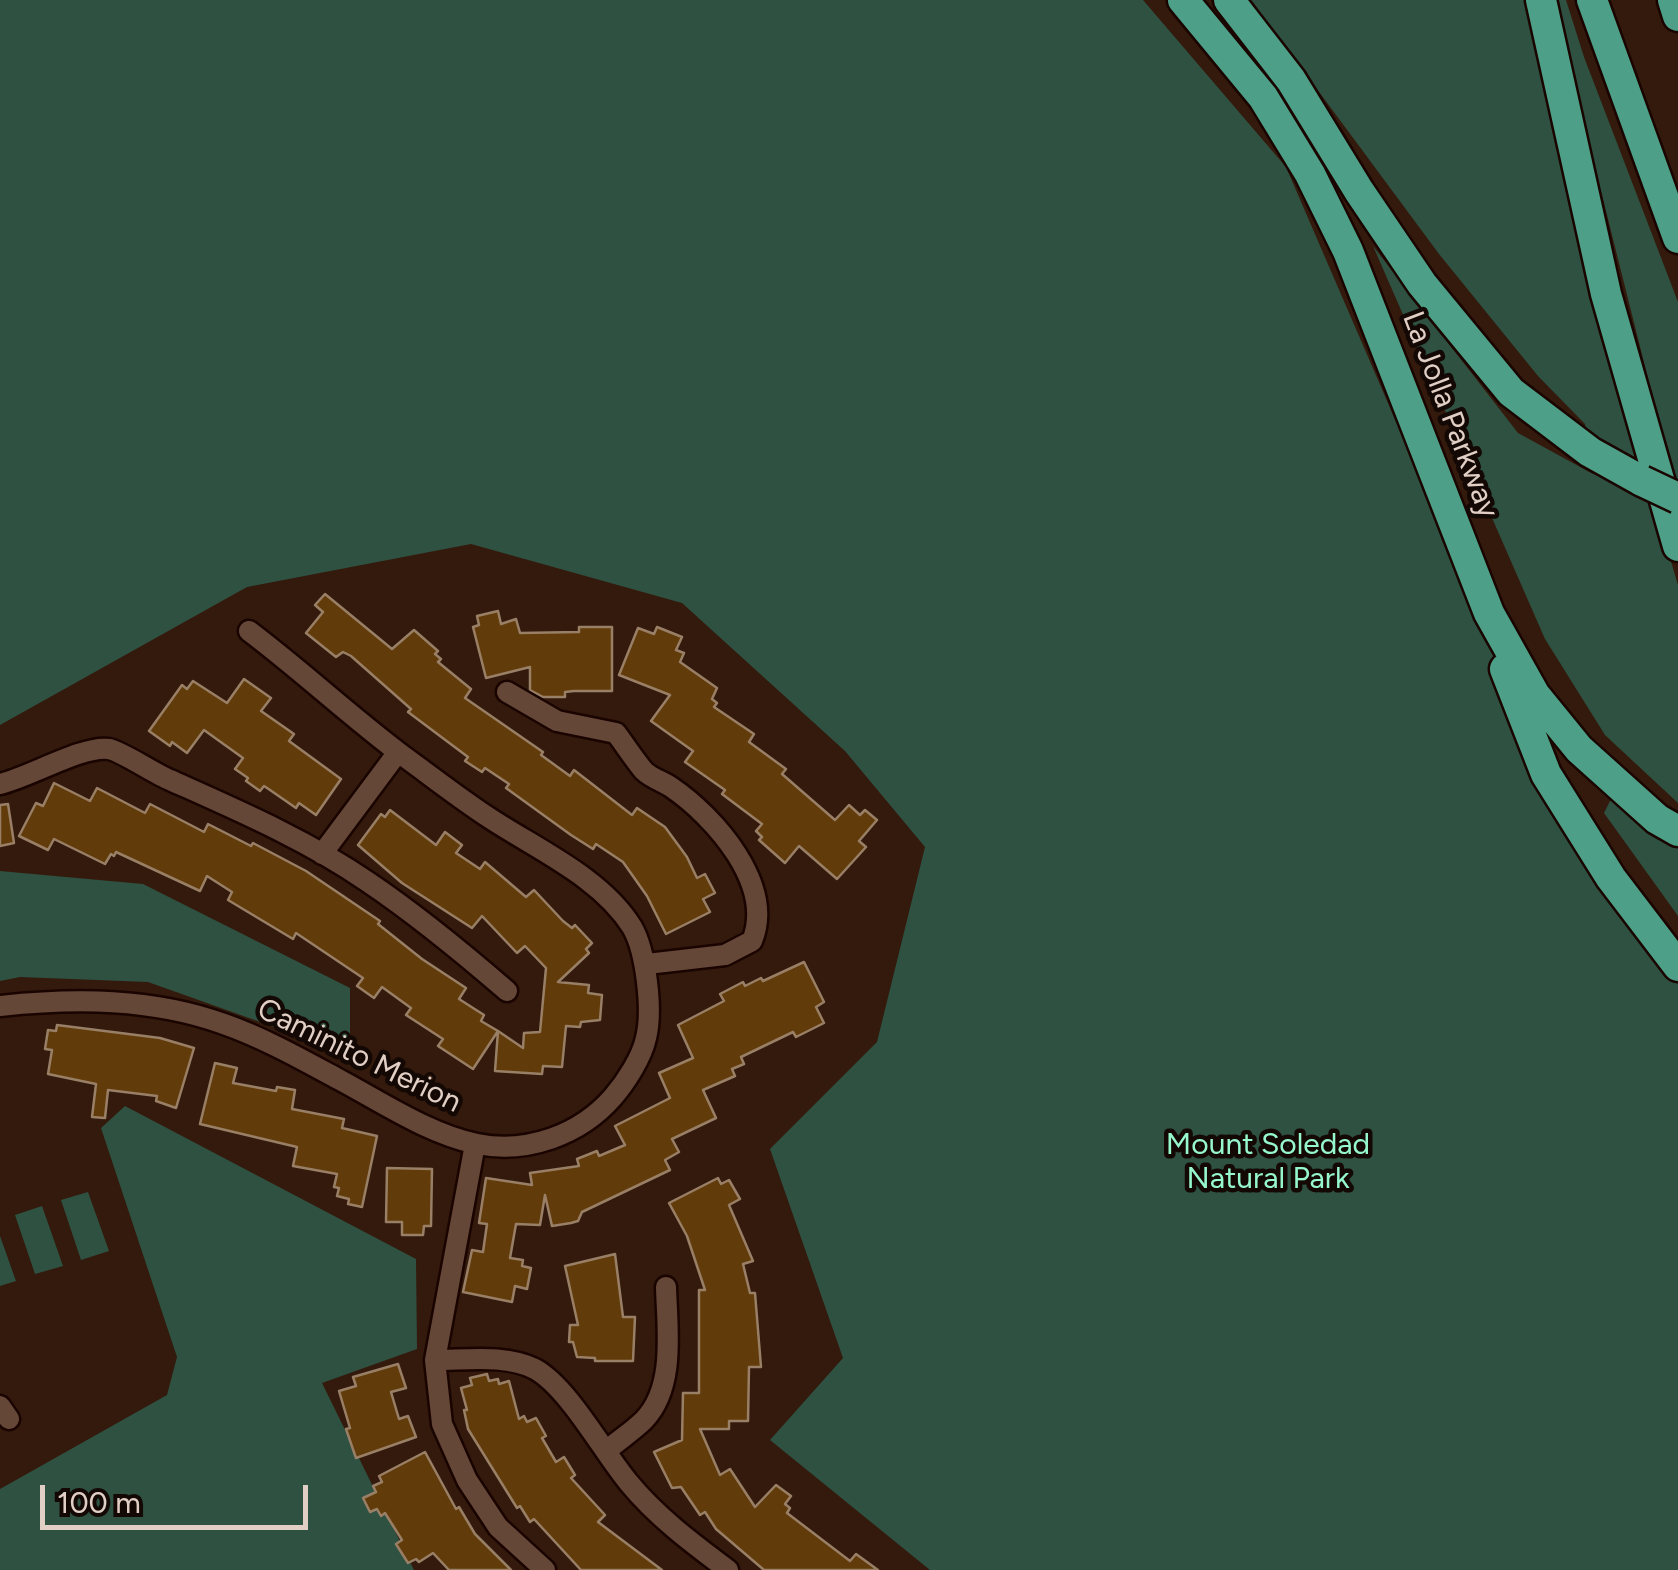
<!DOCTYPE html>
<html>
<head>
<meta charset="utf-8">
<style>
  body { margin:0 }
  #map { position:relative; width:1678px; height:1570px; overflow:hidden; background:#341a0c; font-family:Figtree,sans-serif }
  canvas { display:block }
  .scale { position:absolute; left:40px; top:1485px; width:268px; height:45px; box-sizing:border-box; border:5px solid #e1cfc6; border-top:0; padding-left:12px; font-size:30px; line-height:35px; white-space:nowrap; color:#e1cfc6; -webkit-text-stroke:8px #130804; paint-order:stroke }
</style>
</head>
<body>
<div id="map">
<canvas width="1678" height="1570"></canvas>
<div class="scale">100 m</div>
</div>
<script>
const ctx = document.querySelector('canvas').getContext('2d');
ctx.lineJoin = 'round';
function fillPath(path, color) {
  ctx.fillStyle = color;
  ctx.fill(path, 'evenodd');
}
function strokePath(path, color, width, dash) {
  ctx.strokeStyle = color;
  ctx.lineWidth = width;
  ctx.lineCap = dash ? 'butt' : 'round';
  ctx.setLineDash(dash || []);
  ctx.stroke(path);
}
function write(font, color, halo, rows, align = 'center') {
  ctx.font = font + ' Figtree,sans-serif';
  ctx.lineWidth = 9;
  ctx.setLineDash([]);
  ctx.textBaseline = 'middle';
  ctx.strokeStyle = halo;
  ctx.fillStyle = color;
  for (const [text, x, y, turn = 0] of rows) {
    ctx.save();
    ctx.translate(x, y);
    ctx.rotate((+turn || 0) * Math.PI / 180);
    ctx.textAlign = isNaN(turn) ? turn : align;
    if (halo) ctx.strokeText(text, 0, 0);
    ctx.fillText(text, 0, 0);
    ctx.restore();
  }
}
fillPath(new Path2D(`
  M0,0H1143L1286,167L1569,822L1678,977V1570H930L770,1440L843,1358L770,1149L877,1042L925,847L845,751L682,603L471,544L247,587L0,725Z
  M1251,0H1526L1631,427L1678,585V803L1605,735L1545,639L1373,246L1518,433L1593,474L1585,424L1538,376L1439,254Z
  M1553,0H1566L1584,57L1678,302V498Z
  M1612,797L1678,838V916L1604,813Z
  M0,871L143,884L350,988V1054L148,982L20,977L0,981Z
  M125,1106L416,1259L417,1349L322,1383L414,1570H0V1489L167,1395L177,1357L101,1128Z
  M88,1192L109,1251L81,1260L61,1200Z
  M42,1206L63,1266L35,1274L15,1215Z
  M0,1236L16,1281L0,1286Z`), '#2e5142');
const building = new Path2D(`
  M325,594L392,649L414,630L438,651L435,654L441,659L438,662L471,689L465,698L543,752L541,755L570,776L574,770L632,815L637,808L665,827L687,857L697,878L705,874L715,893L703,899L710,912L666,934L647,896L623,862L596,844L593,849L571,835L506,788L509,784L485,768L482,772L465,761L468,757L408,712L411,709L351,656L343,652L336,657L306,633L323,612L315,605Z
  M498,611L501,624L516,619L520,633L579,632V627H612V691H574L565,692V697H543L530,690V667L486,678L473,627L479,625L477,616Z
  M657,627L682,637L676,650L684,653L680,662L717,688L712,699L717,703L714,707L754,734L749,742L786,769L782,774L835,820L849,805L860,815L865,810L877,820L859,841L866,847L837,879L799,846L785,863L759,840L762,837L756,831L762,824L722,794L725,790L685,762L693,751L651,721L670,695L619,675L638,628L654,634Z
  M244,679L271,698L261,711L294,734L289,741L341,779L316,815L299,803L296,808L270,790L264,786L260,791L246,781L248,778L235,769L243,758L204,730L187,753L172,742L170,746L149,731L182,685L187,689L193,681L227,703Z
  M54,783L90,801L97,788L145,813L150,804L204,832L208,824L251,846L253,843L306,871L380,921L378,924L422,959L466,988L459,999L484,1015L481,1021L498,1031L473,1069L438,1046L443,1039L406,1015L411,1008L382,987L374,998L357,986L363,978L296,933L293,939L228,900L232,892L207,876L200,891L116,852L114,856L111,854L105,864L54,839L48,850L19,836L36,803L43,806Z
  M8,804L14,843L0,846V805Z
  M390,810L436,845L445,832L462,845L456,853L480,869L485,862L526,897L534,890L563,921L572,928L575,925L592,943L586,949L589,953L558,982L589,985L588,993L602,995L600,1020L581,1022L580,1027L566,1026L562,1067L543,1066L542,1074L495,1071L498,1031L523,1048L524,1033L540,1032L546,968L525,946L517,953L482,916L472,928L402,883L358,845L381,814L385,817Z
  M804,962L824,1002L816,1007L824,1023L796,1037L793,1032L741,1057L744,1064L732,1069L735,1076L703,1090L716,1118L672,1139L679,1152L665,1160L670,1170L582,1212L578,1221L571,1223L552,1226L545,1195L540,1225L516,1224L510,1258L523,1260L522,1266L531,1268L527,1289L515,1286L512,1302L463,1292L472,1250L483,1252L487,1224L479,1223L486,1178L532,1185L530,1173L579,1166L577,1159L597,1151L599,1156L625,1145L615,1126L670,1098L659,1073L693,1058L678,1025L724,1001L720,994L743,982L745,986L761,978L763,981Z
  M57,1025L160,1038L194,1048L176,1108L156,1101L157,1096L108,1090L105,1118L92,1117L96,1084L48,1074L52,1050L45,1049L48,1030L56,1031Z
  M215,1063L237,1068L233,1083L276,1091L277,1087L295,1090L292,1109L344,1119L342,1128L377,1136L362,1207L348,1204L349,1199L337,1196L339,1188L334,1187L337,1174L293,1166L297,1147L200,1124Z
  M387,1168L432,1169L431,1226H424L423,1235H402V1222H386Z
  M718,1178L721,1184L729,1180L740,1199L729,1205L753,1261L743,1264L750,1293H755L761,1367H749L748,1421H729V1429H700L720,1475L730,1469L755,1507L776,1485L791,1496L785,1504L790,1508L787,1513L850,1561L856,1554L878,1570H764L716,1529L705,1512L700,1515L681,1487L672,1488L654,1452L682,1440L683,1393H699V1290H705L687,1236L669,1203Z
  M615,1254L623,1317H635L633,1361H595V1358L577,1357L573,1342H569L570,1325H578L565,1266Z
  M398,1364L406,1388L391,1392L399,1419L408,1416L416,1437L356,1458L346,1429L350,1428L339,1391L356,1386L353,1377Z
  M487,1374L489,1381L498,1379L499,1384L509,1381L519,1419L524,1416L527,1422L536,1418L546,1436L542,1438L556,1462L564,1457L575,1475L571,1478L605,1515L598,1522L662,1570H581L534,1519L530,1522L520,1506L517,1508L468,1429L464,1410H467L461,1388L472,1385L470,1378Z
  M425,1452L456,1509L459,1507L475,1534L511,1570H449L433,1553L419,1562L416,1559L408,1563L396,1544L402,1540L385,1513L381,1516L377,1509L370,1512L363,1498L376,1492L373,1486L382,1482L379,1476Z`);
fillPath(building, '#623b0a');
strokePath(building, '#987f66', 2.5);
const minor = new Path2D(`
  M507,692L557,721L616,733C625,745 634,759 644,771C651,778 662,781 671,787C715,817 775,885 752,941L725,955L647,964
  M0,784C30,777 83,745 109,749C121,751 155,774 170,780C237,810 307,840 368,882C417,915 463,953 507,991
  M322,854L398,752
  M0,1006C75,998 152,998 224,1024C264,1038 303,1060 340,1080C383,1103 429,1134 477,1144C527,1154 580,1135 613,1097C626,1082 642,1057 646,1038C653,1010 646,951 632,927C601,877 536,849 488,817C459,798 431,776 402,755C350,716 302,671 249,631
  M475,1144L435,1360L442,1424L467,1480L498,1527L545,1570
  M435,1360C466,1360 506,1354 535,1369C569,1388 603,1452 629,1483C657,1517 692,1543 728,1570
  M0,1406L9,1419
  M606,1451C619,1440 633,1431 644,1420C676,1387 667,1328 666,1287`);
const highway = new Path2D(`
  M1183,0L1263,97L1310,174L1348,251L1489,613L1535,695L1579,749L1657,819L1678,831
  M1229,0L1291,80L1359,191L1422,284L1511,392L1590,452L1642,481
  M1541,0L1606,294L1678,546
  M1592,0L1678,238
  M1673,0L1678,16
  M1505,669L1546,774L1611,878L1678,966`);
strokePath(minor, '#1a0400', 25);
strokePath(highway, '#1a0400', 35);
strokePath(minor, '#654738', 20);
strokePath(highway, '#4da087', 30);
const highwayBridge = new Path2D(`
  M1642,481L1678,498`);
strokePath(highwayBridge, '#1a0400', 35, []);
strokePath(highwayBridge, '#4da087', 30);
write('30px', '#e1cfc6', '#130804', [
  ["La Jolla Parkway",1450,415,69],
  ["Caminito Merion",359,1056,26]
]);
write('30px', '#96f7cc', '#130804', [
  ["Mount Soledad",1268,1145],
  ["Natural Park",1268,1179]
]);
</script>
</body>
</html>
